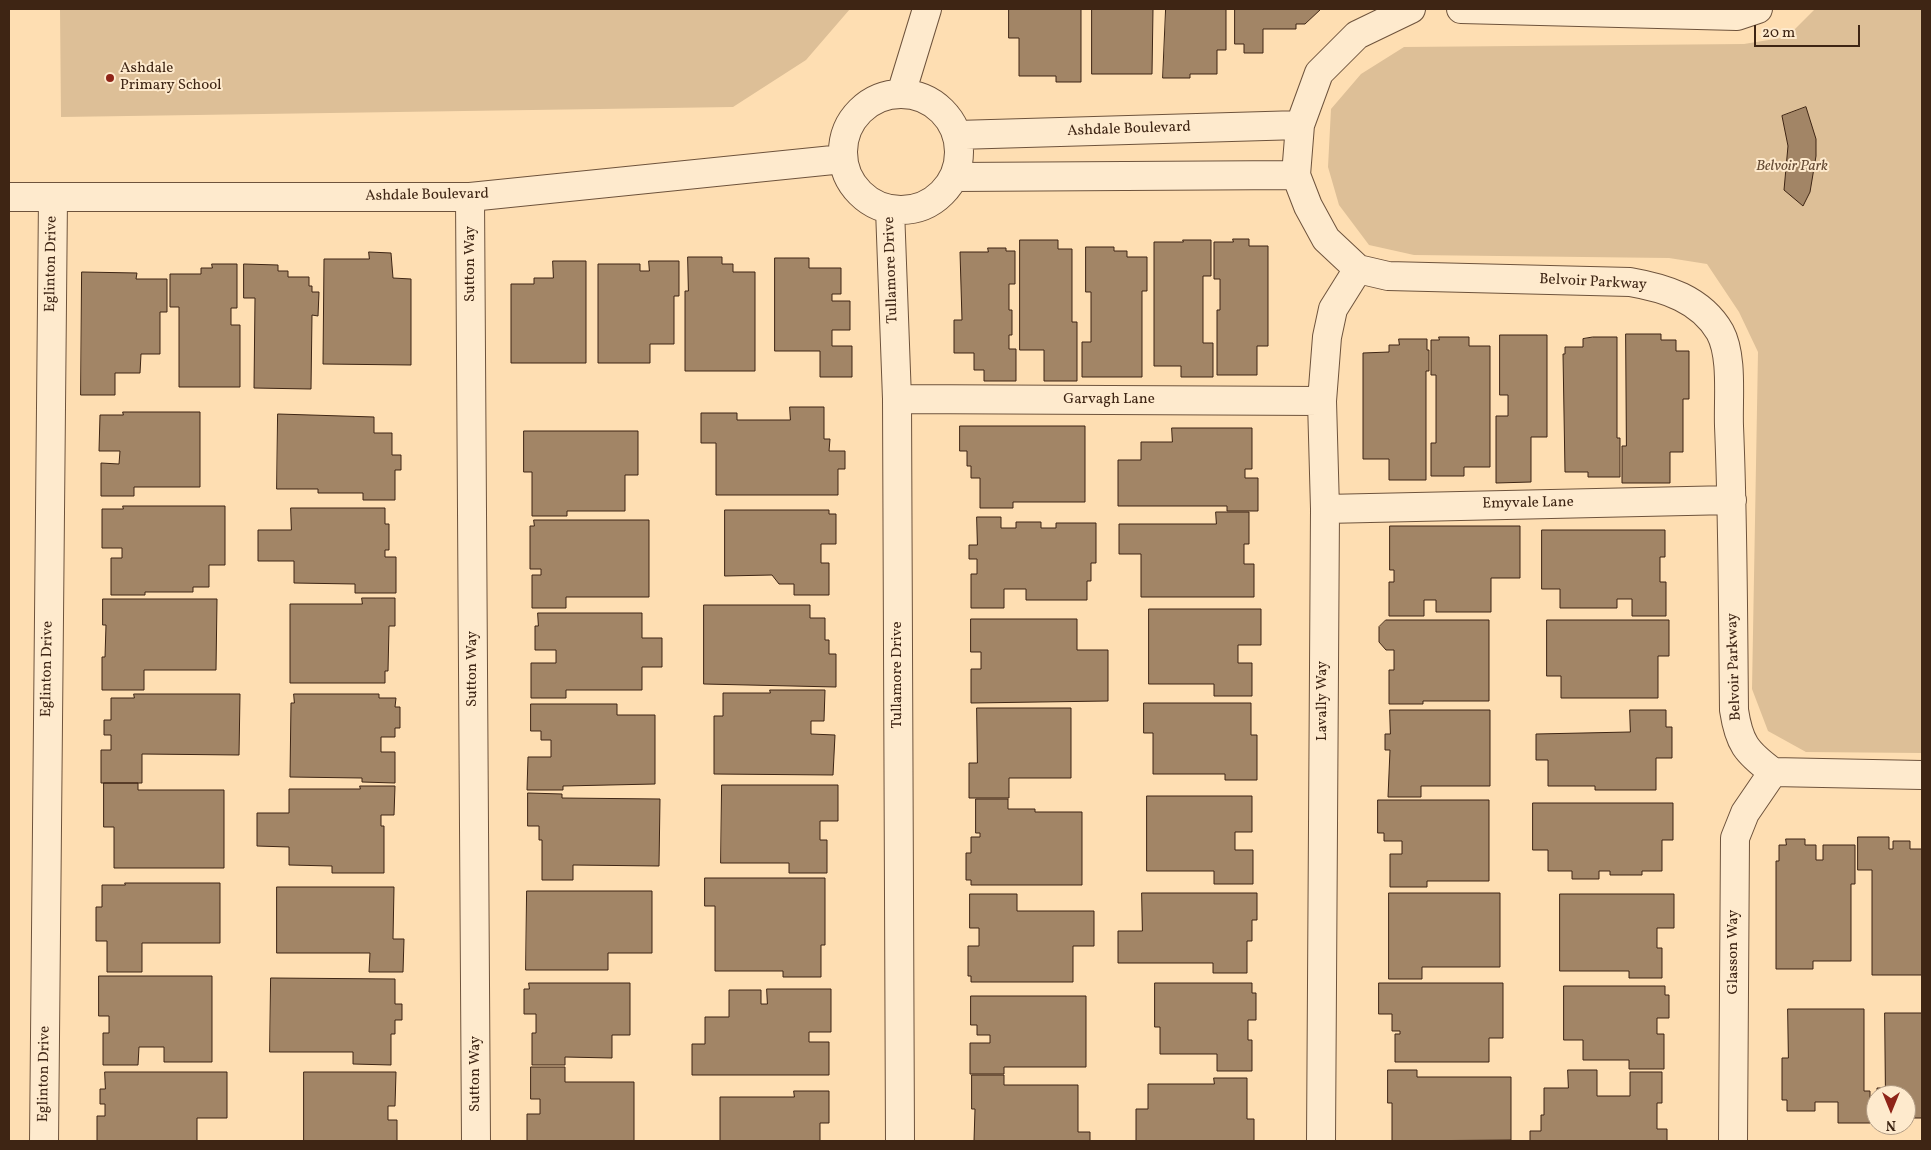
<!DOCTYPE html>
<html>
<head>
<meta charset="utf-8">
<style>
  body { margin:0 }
  #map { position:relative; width:1931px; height:1150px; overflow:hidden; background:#fedeb2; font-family:Vollkorn,serif }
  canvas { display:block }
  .frame { position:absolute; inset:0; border:10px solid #3e2514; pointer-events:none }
  .north { position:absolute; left:1866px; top:1085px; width:50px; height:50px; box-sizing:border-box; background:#feeacd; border:1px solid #b19b83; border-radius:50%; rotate:180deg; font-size:14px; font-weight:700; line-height:20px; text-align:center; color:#3e2514 }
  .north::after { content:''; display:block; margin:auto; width:18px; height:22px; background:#8f2418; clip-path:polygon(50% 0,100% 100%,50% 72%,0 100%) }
  .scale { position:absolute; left:1754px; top:25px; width:106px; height:22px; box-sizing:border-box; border:2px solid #3e2514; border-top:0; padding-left:6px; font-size:15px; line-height:18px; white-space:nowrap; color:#3e2514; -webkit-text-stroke:4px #feeacd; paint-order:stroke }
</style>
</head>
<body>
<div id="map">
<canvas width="1931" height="1150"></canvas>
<div class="frame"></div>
<div class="north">N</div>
<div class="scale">20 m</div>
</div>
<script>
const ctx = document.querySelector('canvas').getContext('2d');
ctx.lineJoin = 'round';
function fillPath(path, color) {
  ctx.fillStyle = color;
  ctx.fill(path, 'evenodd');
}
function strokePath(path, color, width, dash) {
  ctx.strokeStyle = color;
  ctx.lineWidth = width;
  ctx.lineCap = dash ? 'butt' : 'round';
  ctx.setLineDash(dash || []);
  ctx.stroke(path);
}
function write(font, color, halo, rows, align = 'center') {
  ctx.font = font + ' Vollkorn,serif';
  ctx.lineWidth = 4;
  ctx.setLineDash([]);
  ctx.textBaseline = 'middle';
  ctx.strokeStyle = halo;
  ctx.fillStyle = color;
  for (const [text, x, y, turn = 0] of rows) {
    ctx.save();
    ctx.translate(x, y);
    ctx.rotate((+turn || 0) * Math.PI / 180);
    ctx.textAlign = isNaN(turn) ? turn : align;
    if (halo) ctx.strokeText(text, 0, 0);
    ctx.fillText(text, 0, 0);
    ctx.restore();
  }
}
fillPath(new Path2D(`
  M60,9H850L806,60L733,107L61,117Z
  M1815,9H1922V753L1806,752L1768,731L1752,689L1758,352L1739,312L1707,264L1669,258L1414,255L1369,245L1339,205L1328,167L1331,109L1361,74L1404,47L1744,44L1787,37Z`), '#ddbf97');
const building = new Path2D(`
  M1009,9H1081V82H1056V76H1019V38H1009Z
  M1092,9H1153L1152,74H1092Z
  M1166,9H1226V50H1217V74H1190V78H1163Z
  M1235,9H1321L1305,24H1296V29H1263V53H1244V44H1235Z
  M1806,107L1816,139V156L1810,192L1803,206L1784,190L1788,146L1782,116Z
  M1233,239H1249V246H1268V346H1257V375H1217V310H1220V279H1214V242H1233Z
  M1020,240H1058V249H1072V322H1077V381H1044V350H1020Z
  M1183,240H1211V276H1203V343H1213V377H1181V366H1154V242H1183Z
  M1086,247H1114V251H1127V257H1147V291H1142V377H1082V342H1091V292H1086Z
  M988,248H1006V251H1015V284H1009V310H1012V335H1009V349H1016V381H984V370H974V353H954V320H962L960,252H988Z
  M369,252L391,253L393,278L411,279V365L323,364L324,259H369Z
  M688,257H722V264H733V272H755V371H685V291H688Z
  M775,258H809V268H841V294H832V301H850V330H832V346H852V377H820V351H775Z
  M553,261H586V363H511V284H534V278H553Z
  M649,261H679V296H674V344H650V363H598V264H640V271H649Z
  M212,264H237V308H231V325H240V387H179V307H170V274H201V268H212Z
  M244,264L278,265V271H288V277H309V286H312V292H319L318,316L312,315L311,389L254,388L255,298H244Z
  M82,272L137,273L136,279H167V312H160V354H141L140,373H115V395H81Z
  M1626,334H1661V340H1676V351H1689V399H1683V452H1670V483H1622V446H1626Z
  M1500,335H1547V437H1531V482L1496,483V416H1508V395H1500Z
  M1439,337H1469V346H1490V467H1464V476H1431V443H1436V375H1431V340H1439Z
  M1593,337H1617V438H1620V477H1588V472H1565L1563,354H1565V347H1583V339Z
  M1399,339H1427V350H1429V371H1426V480H1389V459H1363V353L1389,352V345H1399Z
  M790,407H824V439H830L829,451H845V469H838V495H716V443H701V413H737V420H790Z
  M123,412H200V487H134V496H101V463L119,464L120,451H99L100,415H123Z
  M278,414L374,417V433H392V455H401V470H395V500H363V493H318V489H277Z
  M960,426H1085V502H1013V508H980V478H971V466H967V451H960Z
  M1172,428H1252V469H1245V478H1258V511H1227V506H1118V460H1141V442H1172Z
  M524,431H638V475H625V511H567V516H532V472H524Z
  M123,506H225V565H209V587H193V592H145V595H111V558H122V548H102V509H123Z
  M291,508H385V524H389V550H385V557H396V593H355V584L294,583V561H258V530H291Z
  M725,510H829V514H836V544H821V563H829V595H794V584H779L772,575L725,576Z
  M1216,512H1249V544H1244V564H1254V597H1141V554H1119V524H1216Z
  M977,517H1001V528H1016V522H1041V528H1056V523H1096V563H1091V581H1087V600H1026V589H1004V608H971V574H977V559H969V545H977Z
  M534,520H649V597H566V608H532V575H541V569H530V526H534Z
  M1390,526H1520V578H1491V612H1436V600H1424V616H1389V582H1394V570H1390Z
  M1542,530H1665V557H1660V582H1666V616H1632V599H1617V608H1560V589H1542Z
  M362,598H395V626H389L388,671H385V683H290V604H362Z
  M103,599H217L216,670H144V690H102V657H105L106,625H103Z
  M704,605H810V618H825V640H829V654H836V687L704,684Z
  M1149,609H1261V645H1238V663H1252V696H1214V684H1149Z
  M538,613H642V638H662V667H642V690H566V698H531V663H556V650H535V626H538Z
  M971,619H1077V650H1108V701L971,703V669H981V652H971Z
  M1386,620H1489V701H1423V704H1389V670H1394V650H1386L1379,642V627Z
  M1547,620H1669V656H1658V698H1561V676H1547Z
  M770,690H825L824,721H811V734L835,735L833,775L714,774V716H723V693H770Z
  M134,694H240L239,755L142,754V783H101V750H111V735H104V720H111V698H134Z
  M294,694H379V698H396L395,707H400V728H395V737H381V752H395V783L362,782V778L290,777L291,703H294Z
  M1144,703H1251V735H1257V780H1225V774H1153V733H1144Z
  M531,704H617V715H655V784L563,786V790H527L528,757H551V740H541V731H531Z
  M977,708H1071V778H1009V798H969V763H977Z
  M1390,710H1490V786H1421V797H1388L1390,750H1385V734H1390Z
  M1630,710H1666V727H1672V758H1656V790H1595V786H1548V760H1536V734L1630,732Z
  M104,783H138V790H224V868H114V827H104Z
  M722,785H838V821H820V840H827V873H789V863H721Z
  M360,786H395L394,815H381V826H384V873H332V866L289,865V847L257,846V813H289V789H360Z
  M528,793L562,794V798L660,799L659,866L573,865V880H542V840H539V826H528Z
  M1147,796H1252V832H1235V850H1253V884H1214V871H1147Z
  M976,799H1008V809H1035V812H1082V885H971V880H966V853H971V837H980V833H976Z
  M1378,800H1489V881H1427V887H1390V854H1402V841H1384V833H1378Z
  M1533,803H1673V840H1662V871H1642V875H1610V871H1599V879H1572V871H1548V850H1533Z
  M1858,837H1889V849H1893V841H1910V849H1922V975H1872V870H1858Z
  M1786,839H1805V845H1816V860H1823V845H1855V884H1851V961H1813V969H1776V861H1779V845H1786Z
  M705,878H825V945H821V977H783V971H715V906H705Z
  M125,883H220V943H142V972H107V941H96V907H102V885H125Z
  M277,887H394L393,939H404L403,972H369L370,953H277Z
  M527,891H652V953H608V970H526Z
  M1142,893H1257V920H1252V941H1247V973H1213V963H1118V931H1142Z
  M1389,893H1500V967H1422V979H1389Z
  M970,894H1017V911H1094V946H1073V982H971V976H968V946H979V928H970Z
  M1560,894H1674V928H1657V948H1662V978H1629V971H1560Z
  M99,976H212V1062H164V1047H139L138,1065H103V1033H109V1016H99Z
  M271,978L395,979V1004H402V1020H395V1034H391V1065L353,1064V1052H270Z
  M529,983H630V1035H612V1058L565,1057V1065H532V1033H536V1014H524V989H529Z
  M1155,983H1252V993H1256V1020H1248V1040H1252V1071H1217V1054H1160V1027H1155Z
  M1379,983H1503V1038H1489V1062H1395V1034H1400V1031H1392V1014H1379Z
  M1564,986H1665V995H1669V1018H1657V1034H1664V1069H1629V1060H1583V1040H1564Z
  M767,989H831V1032H809V1042H829V1075H692V1044H705V1017H729V990H761V1004H767Z
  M971,996H1086V1067H1004V1074H970V1043H990V1035H977V1025H971Z
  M1788,1009H1864V1091H1870V1123H1838V1102H1815V1111H1787V1100H1782V1058H1788Z
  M1885,1013H1922V1118H1907L1906,1122V1095H1877V1088H1885Z
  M531,1067H565V1082H634V1141H527V1114H540V1099H531Z
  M1388,1070H1417V1077H1511V1140L1392,1141V1103H1388Z
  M1568,1070H1597V1096H1630V1072H1662V1103H1657V1129H1667V1141H1530V1131H1541V1115H1544V1088H1568Z
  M105,1072H227V1118H197V1141H97V1116H105V1104H100V1089H105Z
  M304,1072H396L395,1106H388V1120H397V1141H304Z
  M972,1075H1004V1085H1078V1132H1090V1141H974L975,1109H972Z
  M1214,1078H1247V1119H1254V1141H1136V1109H1148V1084H1214Z
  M794,1091H829V1123H820V1141H829H720V1097H794Z`);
fillPath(building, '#a28566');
strokePath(building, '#3e2514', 1);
const minor = new Path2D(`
  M1411,9L1357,35L1319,73L1300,125L1296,175L1308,206L1326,239L1358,269L1388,276L1630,282C1665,288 1701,299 1720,332C1733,356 1728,398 1729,426C1733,520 1733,615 1734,710C1739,743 1746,752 1773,772L1922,775
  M1461,9L1737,16L1758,9
  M843 152a58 58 0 1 1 116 0a58 58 0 1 1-116 0Z
  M901,94L927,9
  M957,135L1300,125
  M954,177L1296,175
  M9,197H470L843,159
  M470,197L476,1141
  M890,209L897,399L900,1141
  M897,399L1322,401
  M1325,509L1732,500
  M44,1141L53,197
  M1321,1141L1325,509L1322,401L1327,337L1333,309L1358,269
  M1733,1141L1735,838L1745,813L1773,772`);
strokePath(minor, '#6e533c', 30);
strokePath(minor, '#feeacd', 28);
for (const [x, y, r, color] of [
  [110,78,5,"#8f2418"]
]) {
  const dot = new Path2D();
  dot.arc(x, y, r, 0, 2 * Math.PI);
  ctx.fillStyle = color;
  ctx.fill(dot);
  strokePath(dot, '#feeacd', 2);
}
write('15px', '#3e2514', '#feeacd', [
  ["Ashdale",120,69],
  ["Primary School",120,86]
], 'left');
write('15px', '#3e2514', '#feeacd', [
  ["Ashdale Boulevard",1129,130,-2],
  ["Ashdale Boulevard",427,196,-1],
  ["Eglinton Drive",52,264,-89],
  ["Sutton Way",471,264,-90],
  ["Tullamore Drive",892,270,-92],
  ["Belvoir Parkway",1593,283,3],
  ["Garvagh Lane",1109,400],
  ["Emyvale Lane",1528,504,-1],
  ["Belvoir Parkway",1735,667,-92],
  ["Eglinton Drive",48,669,-89],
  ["Sutton Way",473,669,-90],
  ["Tullamore Drive",898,675,-90],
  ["Lavally Way",1323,701,-90],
  ["Glasson Way",1734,952,-90],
  ["Eglinton Drive",45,1074,-89],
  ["Sutton Way",476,1074,-90]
]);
write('italic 15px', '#664c35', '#feeacd', [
  ["Belvoir Park",1792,167]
]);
</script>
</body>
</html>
